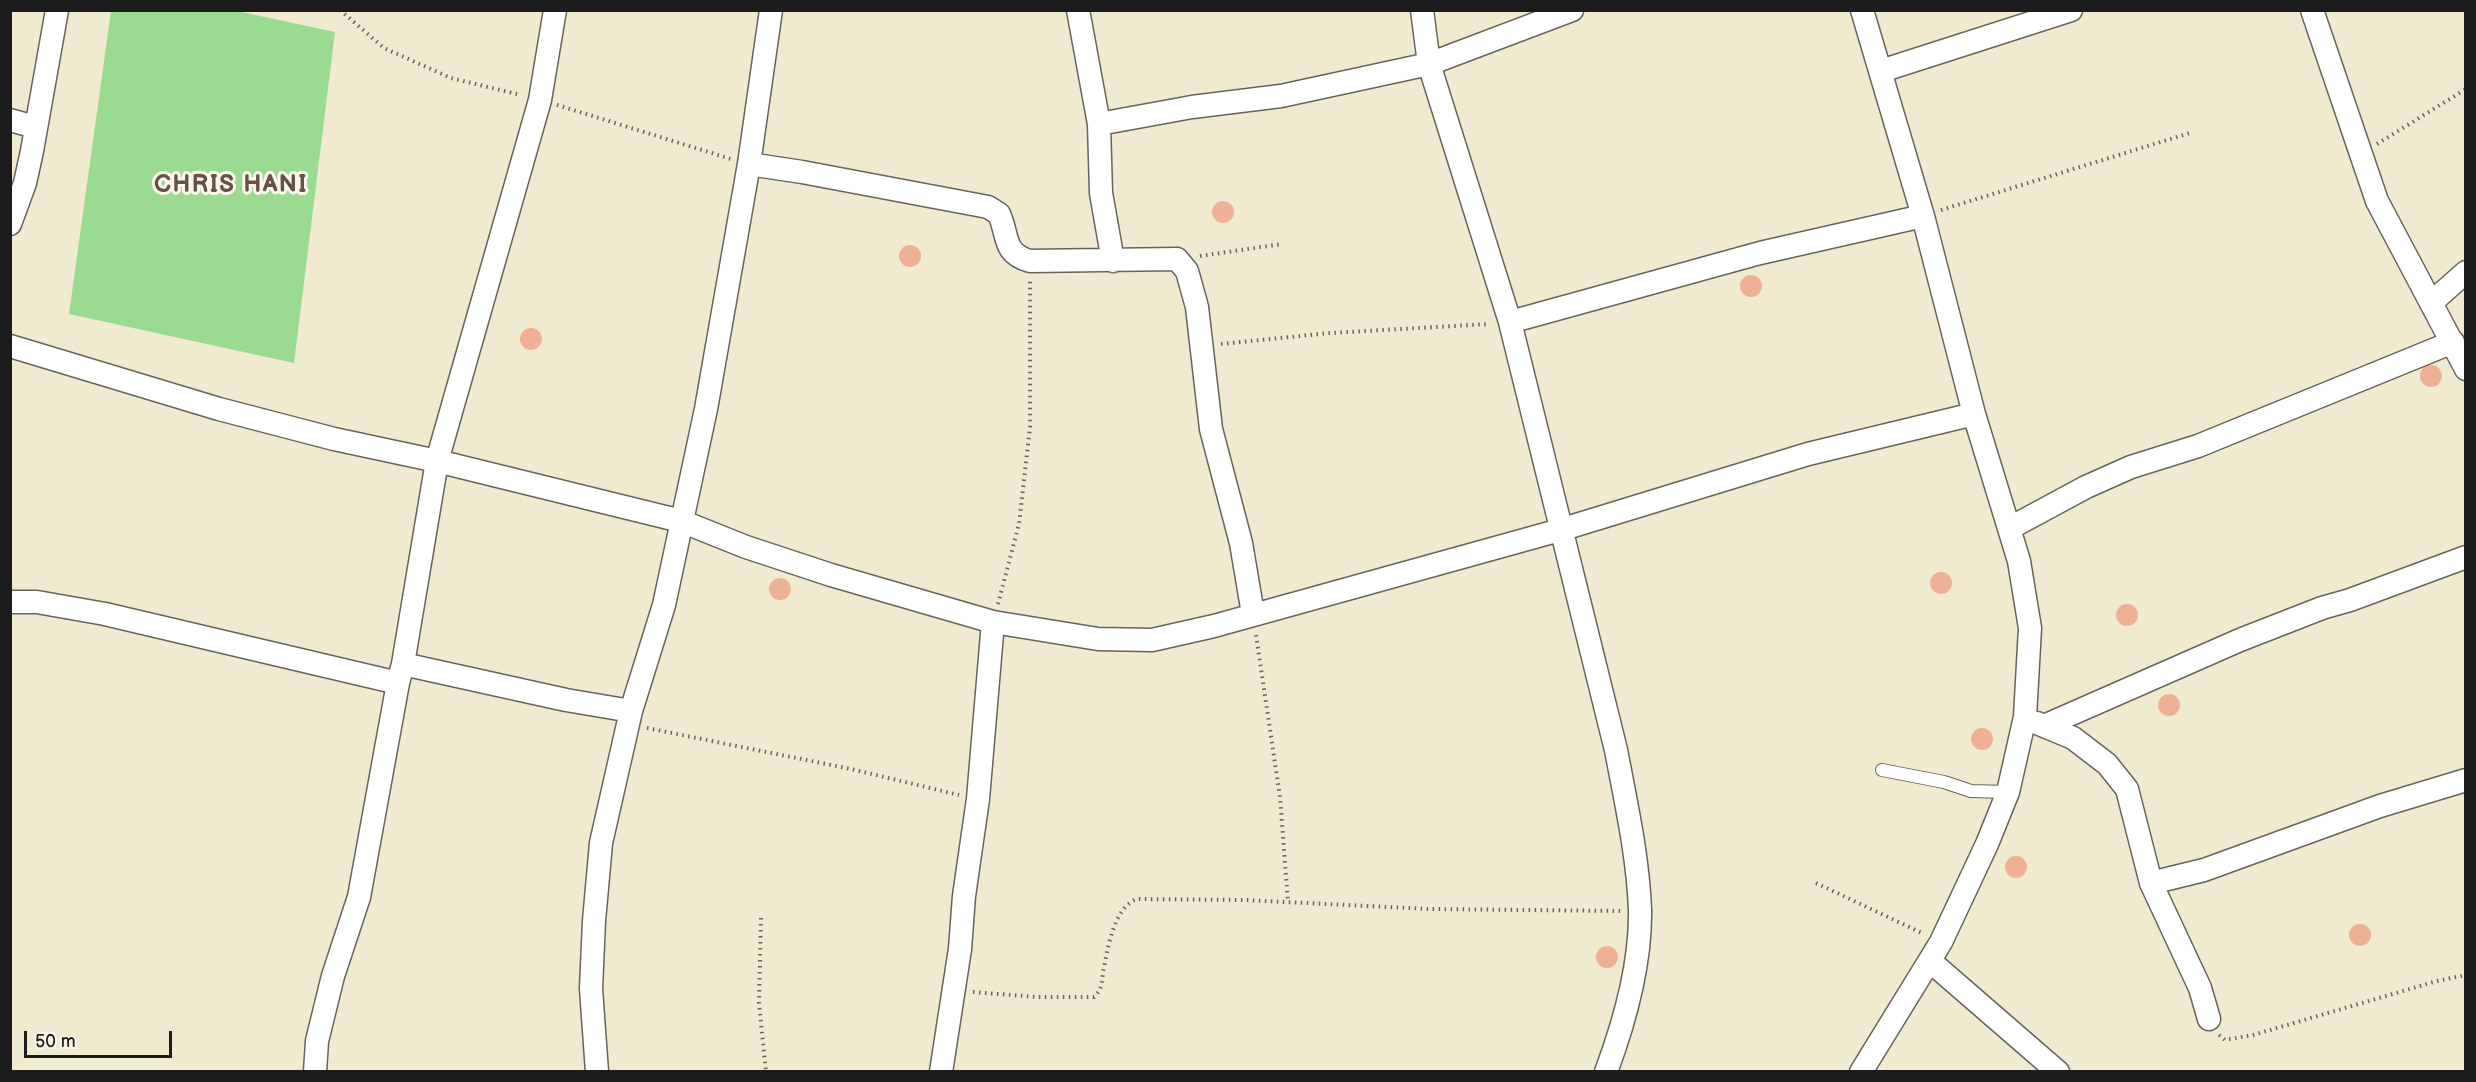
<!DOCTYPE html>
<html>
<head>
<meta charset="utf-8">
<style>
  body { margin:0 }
  #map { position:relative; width:2476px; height:1082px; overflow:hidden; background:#f0ead1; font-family:"Balsamiq Sans",sans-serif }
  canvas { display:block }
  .frame { position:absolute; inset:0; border:12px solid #1c1c1c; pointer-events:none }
  .scale { position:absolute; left:24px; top:1031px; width:148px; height:27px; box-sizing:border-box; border:3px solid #1c1c1c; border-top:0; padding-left:8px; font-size:18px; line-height:21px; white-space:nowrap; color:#1c1c1c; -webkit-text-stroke:4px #fbf7ec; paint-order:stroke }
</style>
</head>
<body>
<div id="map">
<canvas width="2476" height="1082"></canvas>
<div class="frame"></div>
<div class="scale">50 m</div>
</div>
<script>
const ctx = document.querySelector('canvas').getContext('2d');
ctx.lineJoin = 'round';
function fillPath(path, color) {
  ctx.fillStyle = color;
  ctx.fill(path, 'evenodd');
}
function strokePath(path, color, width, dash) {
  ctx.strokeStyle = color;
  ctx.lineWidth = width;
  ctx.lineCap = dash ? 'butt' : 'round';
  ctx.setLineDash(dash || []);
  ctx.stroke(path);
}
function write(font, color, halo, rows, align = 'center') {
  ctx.font = font + ' "Balsamiq Sans",sans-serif';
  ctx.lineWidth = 6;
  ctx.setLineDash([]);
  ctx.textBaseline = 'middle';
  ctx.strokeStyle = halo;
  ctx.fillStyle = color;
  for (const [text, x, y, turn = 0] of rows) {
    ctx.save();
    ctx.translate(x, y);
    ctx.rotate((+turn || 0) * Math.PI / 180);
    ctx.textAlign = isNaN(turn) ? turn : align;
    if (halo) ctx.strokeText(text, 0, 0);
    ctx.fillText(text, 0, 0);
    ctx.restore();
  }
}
fillPath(new Path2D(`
  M111,11H237L335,32L294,363L69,314Z`), '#9adb91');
fillPath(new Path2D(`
  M1212 212a11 11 0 1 1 22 0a11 11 0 1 1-22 0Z
  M899 256a11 11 0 1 1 22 0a11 11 0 1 1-22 0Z
  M1740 286a11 11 0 1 1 22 0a11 11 0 1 1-22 0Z
  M520 339a11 11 0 1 1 22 0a11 11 0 1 1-22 0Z
  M2420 376a11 11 0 1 1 22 0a11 11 0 1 1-22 0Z
  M1930 583a11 11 0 1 1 22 0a11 11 0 1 1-22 0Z
  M769 589a11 11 0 1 1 22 0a11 11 0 1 1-22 0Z
  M2116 615a11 11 0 1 1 22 0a11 11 0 1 1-22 0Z
  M2158 705a11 11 0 1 1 22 0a11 11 0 1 1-22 0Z
  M1971 739a11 11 0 1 1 22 0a11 11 0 1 1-22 0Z
  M2005 867a11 11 0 1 1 22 0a11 11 0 1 1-22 0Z
  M2349 935a11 11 0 1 1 22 0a11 11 0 1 1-22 0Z
  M1596 957a11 11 0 1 1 22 0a11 11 0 1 1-22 0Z`), '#eeb196');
const service = new Path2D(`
  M1882,770L1944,782L1971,791L2008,792`);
const minor = new Path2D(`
  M1078,10L1099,124L1101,193L1113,261
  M1422,10L1429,64L1510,322L1616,750C1626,803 1638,856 1640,910C1641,964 1625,1021 1606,1072
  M2312,10L2377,201L2466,369
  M1881,71L2071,10
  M10,120L35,127
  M1099,124L1192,107L1281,96L1429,64L1572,10
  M749,164L802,172L988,207L999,214C1009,236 1002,253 1030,261L1177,259L1187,271L1197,307L1211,429L1241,543L1253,614
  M10,224L25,183L32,151L57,10
  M2432,302L2466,272
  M1510,322L1760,253L1923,216
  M10,346L219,409L334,439L437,461L681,521L746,547L831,575L993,622L1098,639L1152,640L1214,626L1560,530L1808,454L1974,414
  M2010,528L2086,487L2131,467L2198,446L2453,342
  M10,602H37L105,614L398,683
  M403,664L566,700L631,711
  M2037,723L2073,738L2107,764L2127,789L2151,883L2200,988L2209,1019
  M2044,726L2240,640L2322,608L2350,600L2466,557
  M2151,883L2204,870L2380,806L2466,780
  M1930,961L2058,1072
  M315,1072L317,1041L333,976L359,897L398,683L403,664L437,461L540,100L555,10
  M597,1072L591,989L594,921L601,843L631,711L664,605L706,409L749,164L771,10
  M941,1072L960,949L964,896L978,799L993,622
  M1861,1072L1941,942L1987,844L2008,792L2025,717L2030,628L2019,561L1974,414L1923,216L1862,10`);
strokePath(service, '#66645b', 14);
strokePath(minor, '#66645b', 25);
strokePath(new Path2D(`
  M340,10L384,48L451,78L521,95
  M557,105L731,159
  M2377,144L2466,89
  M1941,210L2193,132
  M1200,256L1282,244
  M1221,344L1330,333L1489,324
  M998,604L1019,524L1030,427V279
  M1256,635L1280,797L1288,902
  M647,728L851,769L959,795
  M1816,883L1924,934
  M761,918L759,1003L766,1072
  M973,992L1037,997H1094C1102,990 1102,982 1103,972C1108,949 1113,908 1137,899L1245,900L1429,909L1621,911
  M2219,1035L2225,1040L2253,1035L2437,981L2466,975`), '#66645b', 4, [1.5, 4.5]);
strokePath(service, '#fff', 12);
strokePath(minor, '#fff', 22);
ctx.letterSpacing = '1.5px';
write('bold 24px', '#665047', '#fbf7ec', [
  ["CHRIS HANI",231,186]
]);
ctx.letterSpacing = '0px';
</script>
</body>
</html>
